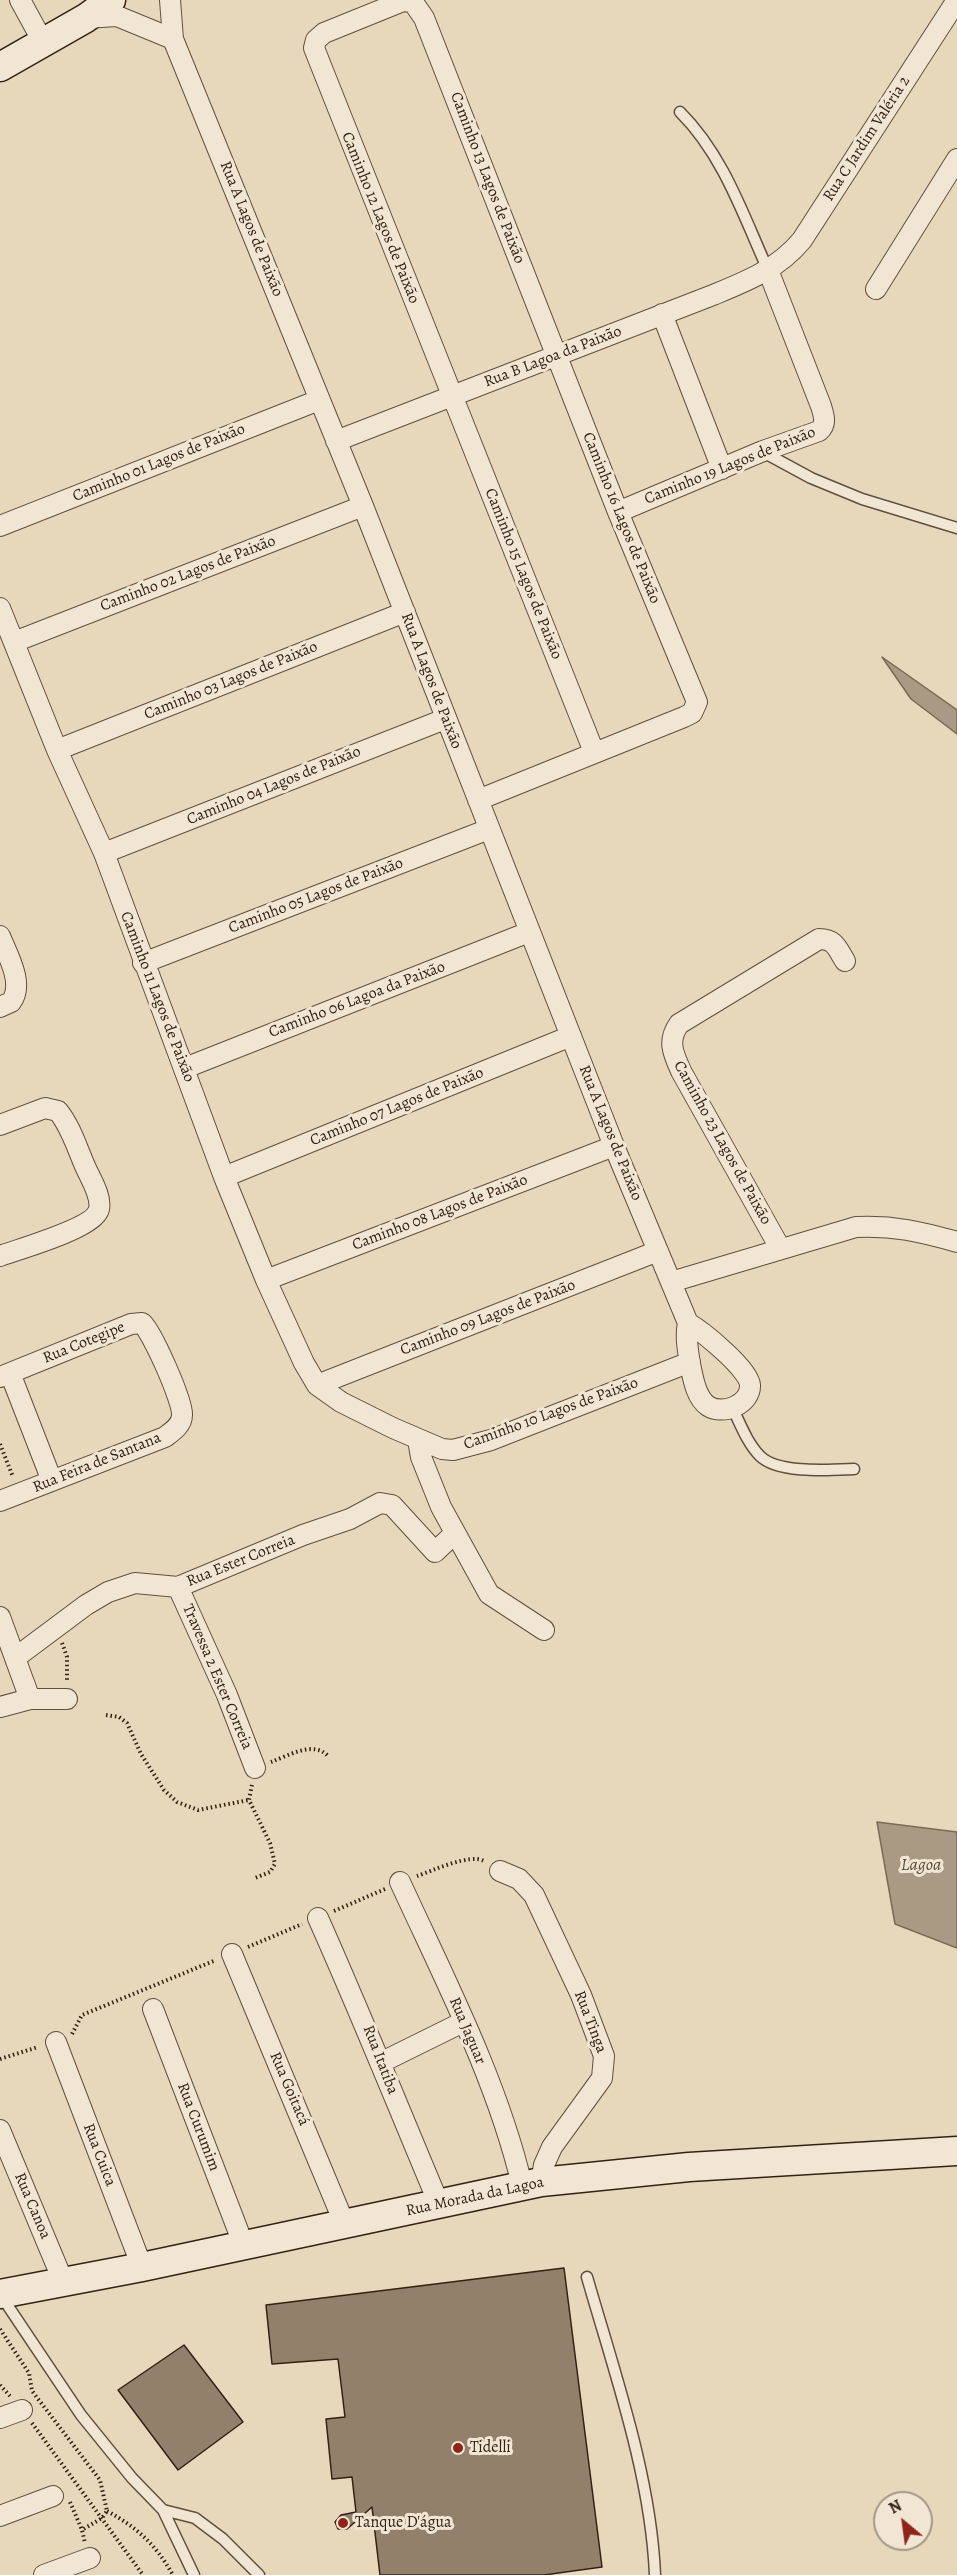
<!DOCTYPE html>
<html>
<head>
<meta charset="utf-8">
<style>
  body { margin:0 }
  #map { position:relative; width:957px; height:2575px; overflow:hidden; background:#e8d8bb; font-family:Alegreya,serif }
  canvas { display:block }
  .north { position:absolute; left:873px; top:2491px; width:60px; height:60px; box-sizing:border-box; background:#f0e6d3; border:2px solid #a59787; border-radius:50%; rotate:331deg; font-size:16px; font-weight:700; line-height:24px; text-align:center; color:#342115 }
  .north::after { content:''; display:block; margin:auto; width:21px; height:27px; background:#8f2418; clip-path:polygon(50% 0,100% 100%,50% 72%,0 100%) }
</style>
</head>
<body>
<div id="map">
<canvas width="957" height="2575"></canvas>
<div class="north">N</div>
</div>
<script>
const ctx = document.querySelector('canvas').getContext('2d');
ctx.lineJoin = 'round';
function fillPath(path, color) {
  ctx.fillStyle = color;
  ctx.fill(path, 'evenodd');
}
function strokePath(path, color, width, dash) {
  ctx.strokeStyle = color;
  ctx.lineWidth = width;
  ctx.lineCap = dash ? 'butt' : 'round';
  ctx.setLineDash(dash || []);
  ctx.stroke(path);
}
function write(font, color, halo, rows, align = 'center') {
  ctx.font = font + ' Alegreya,serif';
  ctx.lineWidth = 6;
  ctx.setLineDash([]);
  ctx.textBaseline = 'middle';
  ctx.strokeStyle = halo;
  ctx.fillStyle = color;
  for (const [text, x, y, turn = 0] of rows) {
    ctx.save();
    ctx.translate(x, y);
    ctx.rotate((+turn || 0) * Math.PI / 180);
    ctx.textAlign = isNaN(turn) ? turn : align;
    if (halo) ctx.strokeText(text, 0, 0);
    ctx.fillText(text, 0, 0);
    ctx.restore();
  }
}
const water = new Path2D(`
  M882,657L957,710V734L911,699Z
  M877,1822L957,1832V1948L895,1924Z`);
fillPath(water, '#ab9a83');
strokePath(water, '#7b6a57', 1.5);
const building = new Path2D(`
  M564,2268L602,2567L544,2575H380L372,2507L347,2529H338L335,2522L341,2515L356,2512L352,2477L332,2479L326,2419L345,2417L338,2359L272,2364L266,2305Z
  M184,2345L243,2422L178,2470L118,2390Z`);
fillPath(building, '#92806b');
strokePath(building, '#342115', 1.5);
const lane = new Path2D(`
  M680,112C724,156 743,215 768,270
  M763,452L811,478L862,499L957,528
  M732,1407C740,1423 747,1443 760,1456C778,1474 830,1470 854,1469
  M587,2277C614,2371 651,2476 655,2575
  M2,2297L81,2415L132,2478L163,2510L194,2575
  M163,2510L195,2518L223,2539L259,2575`);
const street = new Path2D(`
  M20,0L43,42
  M170,0L173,39L363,506L614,1146L688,1323C685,1336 688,1351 690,1364C693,1378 696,1398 708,1406C723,1416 751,1404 750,1385C749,1369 702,1331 688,1323
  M86,18L117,16L173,39
  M876,289L957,159
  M662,314L722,469
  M336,441L713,295C747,281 778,269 802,240L957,0
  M618,512L763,451L819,431C827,424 824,416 821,406L768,270
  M0,526L319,400
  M0,608L57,750L104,853L224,1177L266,1280L304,1363L317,1385L341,1402L393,1428L442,1449L453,1450L491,1440L690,1362
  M14,642L363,506
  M57,750L405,612
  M478,800L684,717L692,713L697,702L618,512L424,18L413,2L403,1L324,33L316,40L314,48L594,752
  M104,853L445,719
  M0,936C7,954 25,984 11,1002L0,1007
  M143,963L489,829
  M185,1068L529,932
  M0,1125L45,1108L58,1111C71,1127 77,1148 85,1166C90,1178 102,1196 99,1209C95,1228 19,1249 0,1256
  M224,1177L571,1036
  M780,1248L681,1071C673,1053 667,1041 679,1024L819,939C835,939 837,948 845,961
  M266,1280L614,1146
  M671,1282L856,1227C893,1225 922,1232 957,1242
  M10,1373L52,1481
  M0,1377L131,1324L142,1323C152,1332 183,1401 182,1415C182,1425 173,1431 165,1437L0,1501
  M317,1385L658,1251
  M418,1440L421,1457L441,1507L489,1594L544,1630
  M178,1587L227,1695L255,1768
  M0,1617L30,1699
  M15,1658L86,1605L108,1592L135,1583L178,1587L303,1535L350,1519L380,1503L392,1505L435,1552L454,1534
  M0,1707L30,1699H67
  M500,1871L519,1879L534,1895L581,1995L604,2056L602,2078L552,2147L544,2165L541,2182
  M400,1882C445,1980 497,2080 522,2185
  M318,1918C360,2012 399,2109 439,2204
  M232,1954L345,2225
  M153,2009L244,2246
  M56,2042L142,2267
  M380,2063L463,2022
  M0,2130L63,2281
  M0,2418L22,2410
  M0,2516L53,2496
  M44,2575L90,2558`);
const secondary = new Path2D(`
  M0,67L86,18L111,0
  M0,2294L142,2267L541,2182L689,2167L957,2151`);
strokePath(lane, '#614f3e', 13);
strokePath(street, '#614f3e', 22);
strokePath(secondary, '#342115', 31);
strokePath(new Path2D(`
  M0,1444L13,1477
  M62,1643L67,1657V1680
  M106,1715L119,1717L127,1723L141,1754L164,1790L177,1802L198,1810L249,1800
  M271,1762C288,1756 313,1740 328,1756
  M252,1785L249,1800L270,1843L275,1864L270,1872L255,1878
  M417,1876C432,1871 470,1853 484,1861
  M334,1911L385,1889
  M248,1947L302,1924
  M72,2034L82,2015L216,1960
  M0,2059L38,2047
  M0,2329L29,2373L32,2391L100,2480L107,2511L102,2518L82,2530L85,2543
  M0,2385L10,2396
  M32,2423L143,2575
  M70,2502L82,2530
  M107,2511C138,2528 155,2544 173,2575`), '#342115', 4, [1.5, 3]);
strokePath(lane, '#f0e6d3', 10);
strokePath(street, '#f0e6d3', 20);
strokePath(secondary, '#f0e6d3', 28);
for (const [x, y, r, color] of [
  [458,2448,6,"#8f2418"],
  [343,2523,6,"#8f2418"]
]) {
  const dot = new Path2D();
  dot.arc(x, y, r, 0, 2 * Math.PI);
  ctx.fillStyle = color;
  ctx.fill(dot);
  strokePath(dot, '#f0e6d3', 2);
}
write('16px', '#342115', '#f0e6d3', [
  ["Rua C Jardim Valéria 2",867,139,-57],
  ["Caminho 13 Lagos de Paixão",487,178,69],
  ["Caminho 12 Lagos de Paixão",380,218,68],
  ["Rua A Lagos de Paixão",251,229,68],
  ["Rua B Lagoa da Paixão",553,357,-21],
  ["Caminho 01 Lagos de Paixão",159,463,-22],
  ["Caminho 19 Lagos de Paixão",730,466,-22],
  ["Caminho 16 Lagos de Paixão",621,518,68],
  ["Caminho 02 Lagos de Paixão",188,574,-21],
  ["Caminho 15 Lagos de Paixão",523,574,68],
  ["Caminho 03 Lagos de Paixão",231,681,-22],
  ["Rua A Lagos de Paixão",431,681,69],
  ["Caminho 04 Lagos de Paixão",274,786,-22],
  ["Caminho 05 Lagos de Paixão",316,896,-21],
  ["Caminho 11 Lagos de Paixão",157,997,69],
  ["Caminho 06 Lagoa da Paixão",357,1000,-21],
  ["Caminho 07 Lagos de Paixão",397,1107,-22],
  ["Rua A Lagos de Paixão",610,1133,68],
  ["Caminho 23 Lagos de Paixão",722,1143,61],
  ["Caminho 08 Lagos de Paixão",440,1213,-21],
  ["Caminho 09 Lagos de Paixão",488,1318,-21],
  ["Rua Cotegipe",84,1343,-22],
  ["Caminho 10 Lagos de Paixão",551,1414,-20],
  ["Rua Feira de Santana",97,1463,-22],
  ["Rua Ester Correia",241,1561,-22],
  ["Travessa 2 Ester Correia",217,1677,67],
  ["Rua Tinga",590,2022,69],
  ["Rua Jaguar",467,2031,67],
  ["Rua Itatiba",380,2060,69],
  ["Rua Goitacá",289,2089,67],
  ["Rua Curumim",198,2127,69],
  ["Rua Cuica",99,2155,69],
  ["Rua Morada da Lagoa",475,2197,-12],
  ["Rua Canoa",32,2206,67]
]);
write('16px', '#342115', '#f0e6d3', [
  ["Tidelli",470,2448],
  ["Tanque D'água",355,2523]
], 'left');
write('italic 18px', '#5e4b3c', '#f0e6d3', [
  ["Lagoa",921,1866]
]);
</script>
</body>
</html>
